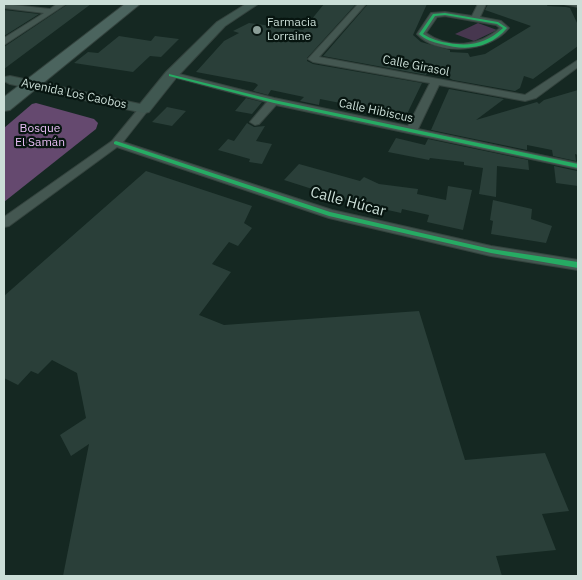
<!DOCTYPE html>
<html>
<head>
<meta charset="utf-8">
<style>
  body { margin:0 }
  #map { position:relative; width:582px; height:580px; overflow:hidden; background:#152822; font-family:"IBM Plex Sans",sans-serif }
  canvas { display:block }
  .frame { position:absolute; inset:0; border:5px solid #cbded7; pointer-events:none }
</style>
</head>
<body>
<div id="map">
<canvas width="582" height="580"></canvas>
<div class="frame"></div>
</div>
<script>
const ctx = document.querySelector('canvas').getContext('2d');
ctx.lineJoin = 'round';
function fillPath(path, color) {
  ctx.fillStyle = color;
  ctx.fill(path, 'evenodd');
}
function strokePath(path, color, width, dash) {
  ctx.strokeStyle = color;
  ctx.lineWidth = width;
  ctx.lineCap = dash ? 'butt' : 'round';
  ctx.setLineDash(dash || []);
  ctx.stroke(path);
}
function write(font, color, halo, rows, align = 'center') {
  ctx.font = font + ' "IBM Plex Sans",sans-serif';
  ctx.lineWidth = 4.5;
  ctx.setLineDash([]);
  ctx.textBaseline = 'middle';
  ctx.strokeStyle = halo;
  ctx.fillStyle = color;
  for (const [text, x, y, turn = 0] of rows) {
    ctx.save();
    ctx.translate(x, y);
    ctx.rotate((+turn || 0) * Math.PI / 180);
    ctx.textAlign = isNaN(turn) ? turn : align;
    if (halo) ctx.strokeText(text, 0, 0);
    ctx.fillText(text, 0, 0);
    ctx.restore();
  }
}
fillPath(new Path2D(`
  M478,23L497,30L474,41L455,34Z`), '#47374f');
fillPath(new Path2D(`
  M36,103L94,119L98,123L96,129L4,202V128L32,104Z`), '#65496f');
fillPath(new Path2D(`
  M68,4H91L4,69V47Z
  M324,4H356L307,58V61L313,64L422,83L406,116L320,99L319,105L300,101L304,97L271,90L268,95L253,91L258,85L255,83L196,72L224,41L239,33L233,31L249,23L303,30Z
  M368,4H427L413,35L421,42L450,50V52L468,53L470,57L485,54L531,26L485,10L488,4H548L547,6L566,7L570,8L578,25V46L533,79L524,76L520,88L515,91L453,80L449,78L450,76L427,72L426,75L323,56Z
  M4,10L39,14L4,36Z
  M119,36L151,41L155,36L179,39L161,57L150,56L133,72L74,63L88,52L98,53Z
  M449,89L504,99L476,120L537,102L539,104L544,100L578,90V155L575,154L576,161L553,156L552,150L527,145V150L431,130Z
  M246,98L262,102L252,114L235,111Z
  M167,107L186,111L172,126L152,122Z
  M247,123L254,127L265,126L256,141L272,144L262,164L249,162L250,159L218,150L228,139L234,141Z
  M396,138L425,145L428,139L528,160L529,170L497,166L496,197L479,194L483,168L464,165V162L430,158L429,160L388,152Z
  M299,164L360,181L364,177L379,184L418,189L417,194L446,200L448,186L472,190L463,230L427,222L429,215L402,209L401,213L379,208L378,210L284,180Z
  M554,166L577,171L578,186L556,183Z
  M146,171L252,206L244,223L252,228L238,246L229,242L212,264L231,272L199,315L224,325L419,311L465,460L545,453L569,511L542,514L556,550L496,556L502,576H63L89,444L71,456L60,435L86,418L77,373L52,360L38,374L31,371L18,385L4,378V296Z
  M493,200L532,209L531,219L552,226L546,243L491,234L493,221L490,220Z`), '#2a3f39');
const street = new Path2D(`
  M4,4L50,9L57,4H66L4,45V38L44,13L4,8Z
  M358,4H366L319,57L525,95L578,60V67L536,98L525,101L439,85L418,129L578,163V169L276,105L259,124L255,125L250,122L267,102L166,75L171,72L274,98L408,126L430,83L313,62L308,59Z
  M478,4H486L480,17L501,21L509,28C490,52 438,57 417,34L431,13L445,12L472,16ZM445,16L496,25L500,28C479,47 449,49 426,33L437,17Z
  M564,4H578V7Z
  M144,106L149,109L123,142L332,210L491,246L578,260V270L491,256L329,218L117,147L9,226L4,227V217L112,141L140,107Z`);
const secondary = new Path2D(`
  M246,4H258L225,26L176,78L149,112L144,113L10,84L4,81L5,77L10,76L140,104L166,72L217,22Z`);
const highway = new Path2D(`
  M125,4H140L10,110L4,111V97Z`);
strokePath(street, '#34433e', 2);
strokePath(secondary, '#34433e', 2);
strokePath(highway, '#34433e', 2);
fillPath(street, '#445751');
fillPath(secondary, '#405851');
fillPath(highway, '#4b645e');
fillPath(new Path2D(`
  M445,13L498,22L507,28C489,49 466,51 441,44C433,42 425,40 419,34L433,14ZM445,15L497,24L503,28C487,43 470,47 449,43C440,42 431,39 423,34L435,16Z
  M169,74L274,100L578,164V168L274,103L169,76Z
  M116,141L330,212L491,249L578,262V268L491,253L329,216L114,144V142Z`), '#26ab63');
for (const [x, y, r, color] of [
  [257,30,5,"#8b9e98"]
]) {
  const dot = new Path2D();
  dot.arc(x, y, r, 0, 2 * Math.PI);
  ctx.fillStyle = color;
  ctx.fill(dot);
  strokePath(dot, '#071510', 2);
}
write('12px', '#cbded7', '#071510', [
  ["Farmacia",267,23],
  ["Lorraine",267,37]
], 'left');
write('12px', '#cbded7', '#071510', [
  ["Calle Girasol",416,66,11],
  ["Avenida Los Caobos",74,94,12],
  ["Calle Hibiscus",376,111,12]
]);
write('12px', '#e9bef6', '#071510', [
  ["Bosque",40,129],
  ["El Samán",40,143]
]);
write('15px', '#cbded7', '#071510', [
  ["Calle Húcar",348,202,15]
]);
</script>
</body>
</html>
